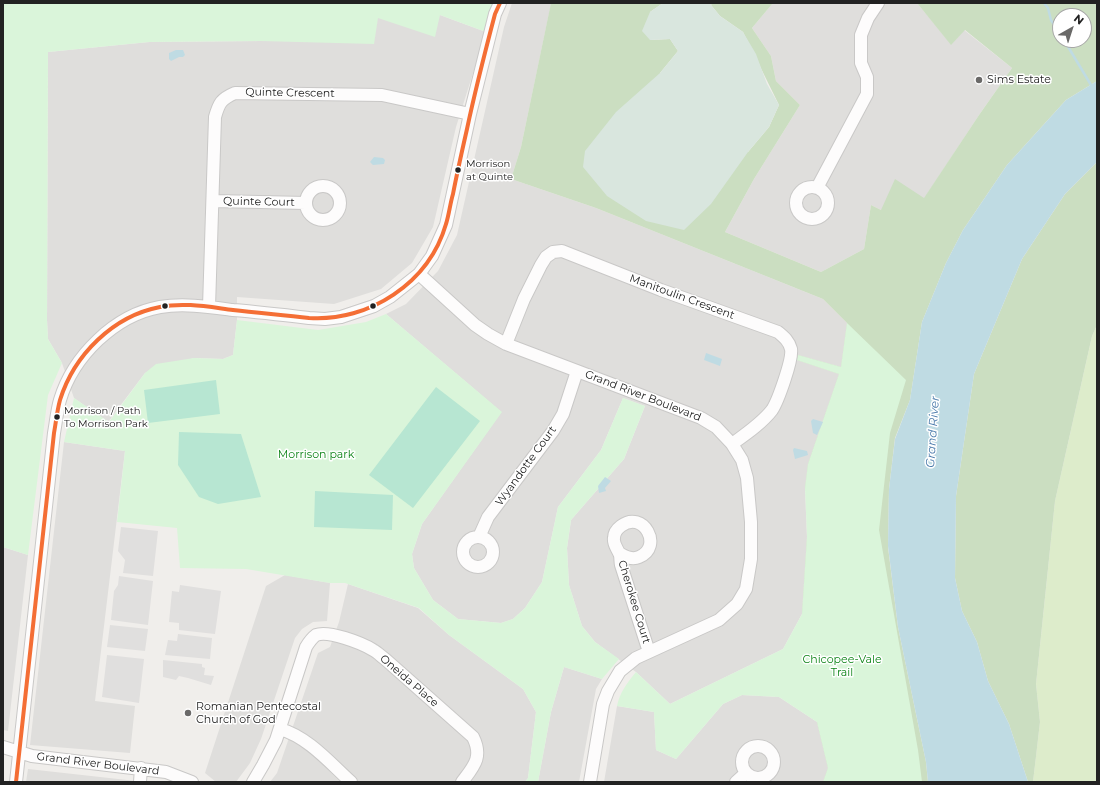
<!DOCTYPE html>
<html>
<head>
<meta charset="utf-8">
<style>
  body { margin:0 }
  #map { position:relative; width:1100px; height:785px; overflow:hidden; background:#f0eeeb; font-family:Montserrat,sans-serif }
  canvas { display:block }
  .frame { position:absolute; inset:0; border:4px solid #222; pointer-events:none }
  .north { position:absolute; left:1052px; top:8px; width:40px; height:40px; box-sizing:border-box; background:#fff; border:1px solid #a7a7a7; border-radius:50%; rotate:39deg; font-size:11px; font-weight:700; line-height:16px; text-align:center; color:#222 }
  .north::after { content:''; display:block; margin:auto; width:14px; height:18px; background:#6a6968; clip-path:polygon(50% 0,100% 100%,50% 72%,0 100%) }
</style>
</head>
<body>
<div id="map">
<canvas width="1100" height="785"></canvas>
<div class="frame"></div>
<div class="north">N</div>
</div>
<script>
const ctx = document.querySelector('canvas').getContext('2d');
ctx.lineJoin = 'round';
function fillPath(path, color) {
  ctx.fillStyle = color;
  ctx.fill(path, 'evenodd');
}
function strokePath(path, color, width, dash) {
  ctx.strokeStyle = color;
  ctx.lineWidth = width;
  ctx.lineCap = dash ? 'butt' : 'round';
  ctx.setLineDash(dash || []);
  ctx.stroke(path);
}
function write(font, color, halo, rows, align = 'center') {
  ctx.font = font + ' Montserrat,sans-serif';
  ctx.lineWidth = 3;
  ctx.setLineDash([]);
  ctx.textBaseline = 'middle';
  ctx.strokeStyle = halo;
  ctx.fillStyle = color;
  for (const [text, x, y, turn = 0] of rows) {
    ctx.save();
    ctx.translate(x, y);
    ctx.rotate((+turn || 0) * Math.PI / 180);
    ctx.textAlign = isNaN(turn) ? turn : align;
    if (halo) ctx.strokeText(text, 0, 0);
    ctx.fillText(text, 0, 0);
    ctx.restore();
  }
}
fillPath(new Path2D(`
  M512,3H551V4L521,147L511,179L596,208L823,299L847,323L841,367L798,355L797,360L839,374L808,464L805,488L807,537L802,614L783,649L670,704L636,672L595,642L582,626L569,585L567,548L571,520L624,459L645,406L623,398L601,450L558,507L542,582L525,608L513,619L501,623L458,619L433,600L414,568L412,554L422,524L501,412L386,314L406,304L438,271L457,235L504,27Z
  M773,3H917L951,44L964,30L1012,68L979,115L924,199L881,210L871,205L864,249L821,272L725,232L754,179L800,105L776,81L771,56L752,28Z
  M440,15L486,32L456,127L433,227L412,263L381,289L334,304L237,297V320L233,355L223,359L194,358L145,373L108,422L74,398L62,363L48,339L47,320L48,52L149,42L261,41L377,17Z
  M64,442L125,451L95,701L135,706L130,753L30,745Z
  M3,547L28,555L8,731L3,730Z
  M285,575L330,583L327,621L313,622L302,629L295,638L261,739L250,763L236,782H216L205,773L266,586Z
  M348,584L418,608L449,635L523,689L536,712L528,778L525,782H270L277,773L318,653L330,647L339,622Z
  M564,667L602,679L596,689L579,782H538L551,712Z
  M742,695L779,697L817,722L828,768L823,782H604L617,706L654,712L656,750L676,759L723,704Z
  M28,769L145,782H26Z`), '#dfdedc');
fillPath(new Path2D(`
  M1097,325V782H1033L1040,722L1036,684L1055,501L1092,336Z`), '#ddeccb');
fillPath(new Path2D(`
  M551,3H663L650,12V40L670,39L678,51L660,73L748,152L769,127L779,105L743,32L720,16L711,5L712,3H773L752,28L771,56L776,81L800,105L754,179L725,232L821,272L864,249L871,205L881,210L895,179L924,198L979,115L1012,68L965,30L951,45L917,3H1097V81L1066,100L1007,165L963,230L946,263L922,322L910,400L895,438L889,489L888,547L898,627L926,762L928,782H823L828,768L817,722L802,614L807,537V495L805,488L808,464L839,374L797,360L798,355L841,367L847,323L823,299L596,208L511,179L521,147ZM1060,16H1084V40H1060Z
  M1097,162V325L1092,336L1055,501L1036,684L1040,722L1033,782H1028L1009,724L988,681L977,642L962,611L955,578L956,496L974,374L1022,259L1065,194Z`), '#cbdec1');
fillPath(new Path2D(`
  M663,3H712L711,5L720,16L743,32L756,54L767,84L779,105L769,127L748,152L711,204L684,230L646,221L607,196L583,167L585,151L616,112L660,73L678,51L670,39L650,40L642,31L650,12Z`), '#d9e6de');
fillPath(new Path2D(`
  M3,3H494L486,32L440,15L435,37L378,18L374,44L261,41L149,42L48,52L47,320L48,339L62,363L48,395L28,555L3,547Z
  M386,314L502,412L422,524L412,554L414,568L433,600L458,619L501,623L513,619L525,608L542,582L558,507L601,450L623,398L645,406L624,459L571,520L567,548L569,585L582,626L595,642L619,659L602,679L564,667L551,712L538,782H525L528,778L536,712L523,689L449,635L419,608L345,583H330L246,569L180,568L177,528L117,522L125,451L64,442L74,398L109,422L145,373L156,364L194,358L223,359L233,355L237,320L318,330L366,322Z
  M847,323L906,380L890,433L879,530L918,750L922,782H823L828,768L817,722L779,697L742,695L723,704L676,759L656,750L654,712L617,706C620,692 627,683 636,672L670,704L783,649L802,614L807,537L805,488L808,464L839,374L797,360L798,355L841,367Z`), '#daf5da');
fillPath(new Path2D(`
  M216,380L220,414L148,423L144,390Z
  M436,387L480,421L413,508L369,475Z
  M179,432L241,434L261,497L218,504L199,497L178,465Z
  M315,491L393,495L392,530L314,527Z`), '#b7e6d2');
fillPath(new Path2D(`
  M121,527L158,531L153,576L123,573L125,560L118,551Z
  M119,576L153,581L148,625L111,620L114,591L118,585Z
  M180,585L221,591L215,634L179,630V623L169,622L172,591L179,592Z
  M110,625L148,629L145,651L107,647Z
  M178,634L212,638L210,659L165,655L168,640L177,641Z
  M107,655L144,659L139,703L102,697Z
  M163,660L202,664V667L205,668L204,675L214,676L211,685L188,678L179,676L176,680L163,677Z`), '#e0dfde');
fillPath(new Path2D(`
  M176,50H183L185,55L183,57H179L171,61L169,59V53Z
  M1097,81V162L1065,194L1022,259L974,374L956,496L955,578L962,611L977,642L988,681L1009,724L1028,782H928L926,762L898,627L888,546L889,489L895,439L910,400L922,322L946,263L963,230L1007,165L1066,100Z
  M374,157L383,158L385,160L384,164L373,165L370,162Z
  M706,353L722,359L720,366L704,360Z
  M813,419L823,422L817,435L813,433L811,421Z
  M794,448L807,451L808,455L795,459L793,450Z
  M605,477L611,481L605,488L606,491L599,493L598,486Z`), '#bfdbe3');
strokePath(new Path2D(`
  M1044,3L1048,8L1051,20L1060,34
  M1064,40L1091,85`), '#bfdbe3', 2.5);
const minor = new Path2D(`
  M306 203a17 17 0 1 1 34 0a17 17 0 1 1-34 0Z
  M796 203a16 16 0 1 1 32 0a16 16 0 1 1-32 0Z
  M817,188L867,94V77L861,63V35L868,18L878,3
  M213,201L306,203
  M419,274L475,325L488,334L506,344L701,418L716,427L732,444L742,460L747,478L751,522V559L746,589L737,604L719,620L636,658L620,671L608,691L603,704L590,782
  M209,307L215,117C219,103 221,99 235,93L382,95L470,114
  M506,344L524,299L541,265L546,257L553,252L562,251L661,290L778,332C784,337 789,341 791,349C793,359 778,401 772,410C762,423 746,434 732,444
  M479,537L488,517L553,431L563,414L577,371
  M463 552a15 15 0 1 1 30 0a15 15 0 1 1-30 0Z
  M619,553C626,557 632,560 639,557C664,547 643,509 621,526C617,529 614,533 614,538C613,544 617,548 619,553C621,556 620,561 621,565L649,652
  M280,729C308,737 330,763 351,782
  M742 762a16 16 0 1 1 32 0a16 16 0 1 1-32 0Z
  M3,747L32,756L166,772L192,782
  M16,782L54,433C56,422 57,410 60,400C73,356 115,315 160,307C184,303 210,307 233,310C258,312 284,315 309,318L325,319L341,317L374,306L390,297L419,274L432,256L446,225L470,114L495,14L500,3
  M140,782L141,768
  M253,782L263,765L276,740L306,647C309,642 312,638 316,635C328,630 362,643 373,650C377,652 381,656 385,659L473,737C483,757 474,766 462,782
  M736,782L746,773`);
strokePath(minor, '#c9c8c7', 14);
strokePath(minor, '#fdfcfc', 12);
strokePath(new Path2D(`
  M16,782L54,433C56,422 57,411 60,400C74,355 113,316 160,307C184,302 209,307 233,310C258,313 284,315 309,318C369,322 429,283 446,224C449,215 450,204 453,194C457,173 462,151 467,129C475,91 485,52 495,14L500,3`), '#f46e35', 4);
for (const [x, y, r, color] of [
  [979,80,4,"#6a6968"],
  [458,170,3.5,"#222"],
  [165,306,3.5,"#222"],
  [373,306,3.5,"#222"],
  [57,417,3.5,"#222"],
  [188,713,4,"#6a6968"]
]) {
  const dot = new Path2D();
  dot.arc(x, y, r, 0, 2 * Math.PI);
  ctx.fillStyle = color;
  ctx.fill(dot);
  strokePath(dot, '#fff', 1.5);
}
write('10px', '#222', '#fff', [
  ["Morrison",466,164],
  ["at Quinte",466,177],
  ["Morrison / Path",64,411],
  ["To Morrison Park",64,424]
], 'left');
write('11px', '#222', '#fff', [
  ["Sims Estate",987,80],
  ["Romanian Pentecostal",196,707],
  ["Church of God",196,720]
], 'left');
write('11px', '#222', '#fff', [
  ["Quinte Crescent",290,93,1],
  ["Quinte Court",259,202,1],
  ["Manitoulin Crescent",682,297,20],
  ["Grand River Boulevard",643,396,21],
  ["Wyandotte Court",526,466,-54],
  ["Cherokee Court",634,602,73],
  ["Oneida Place",409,681,41],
  ["Grand River Boulevard",98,764,7]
]);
write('11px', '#0c8416', '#fff', [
  ["Morrison park",316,455],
  ["Chicopee-Vale",842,660],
  ["Trail",842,673]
]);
write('italic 12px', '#4a7aab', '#fff', [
  ["Grand River",933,432,-86]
]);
</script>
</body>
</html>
